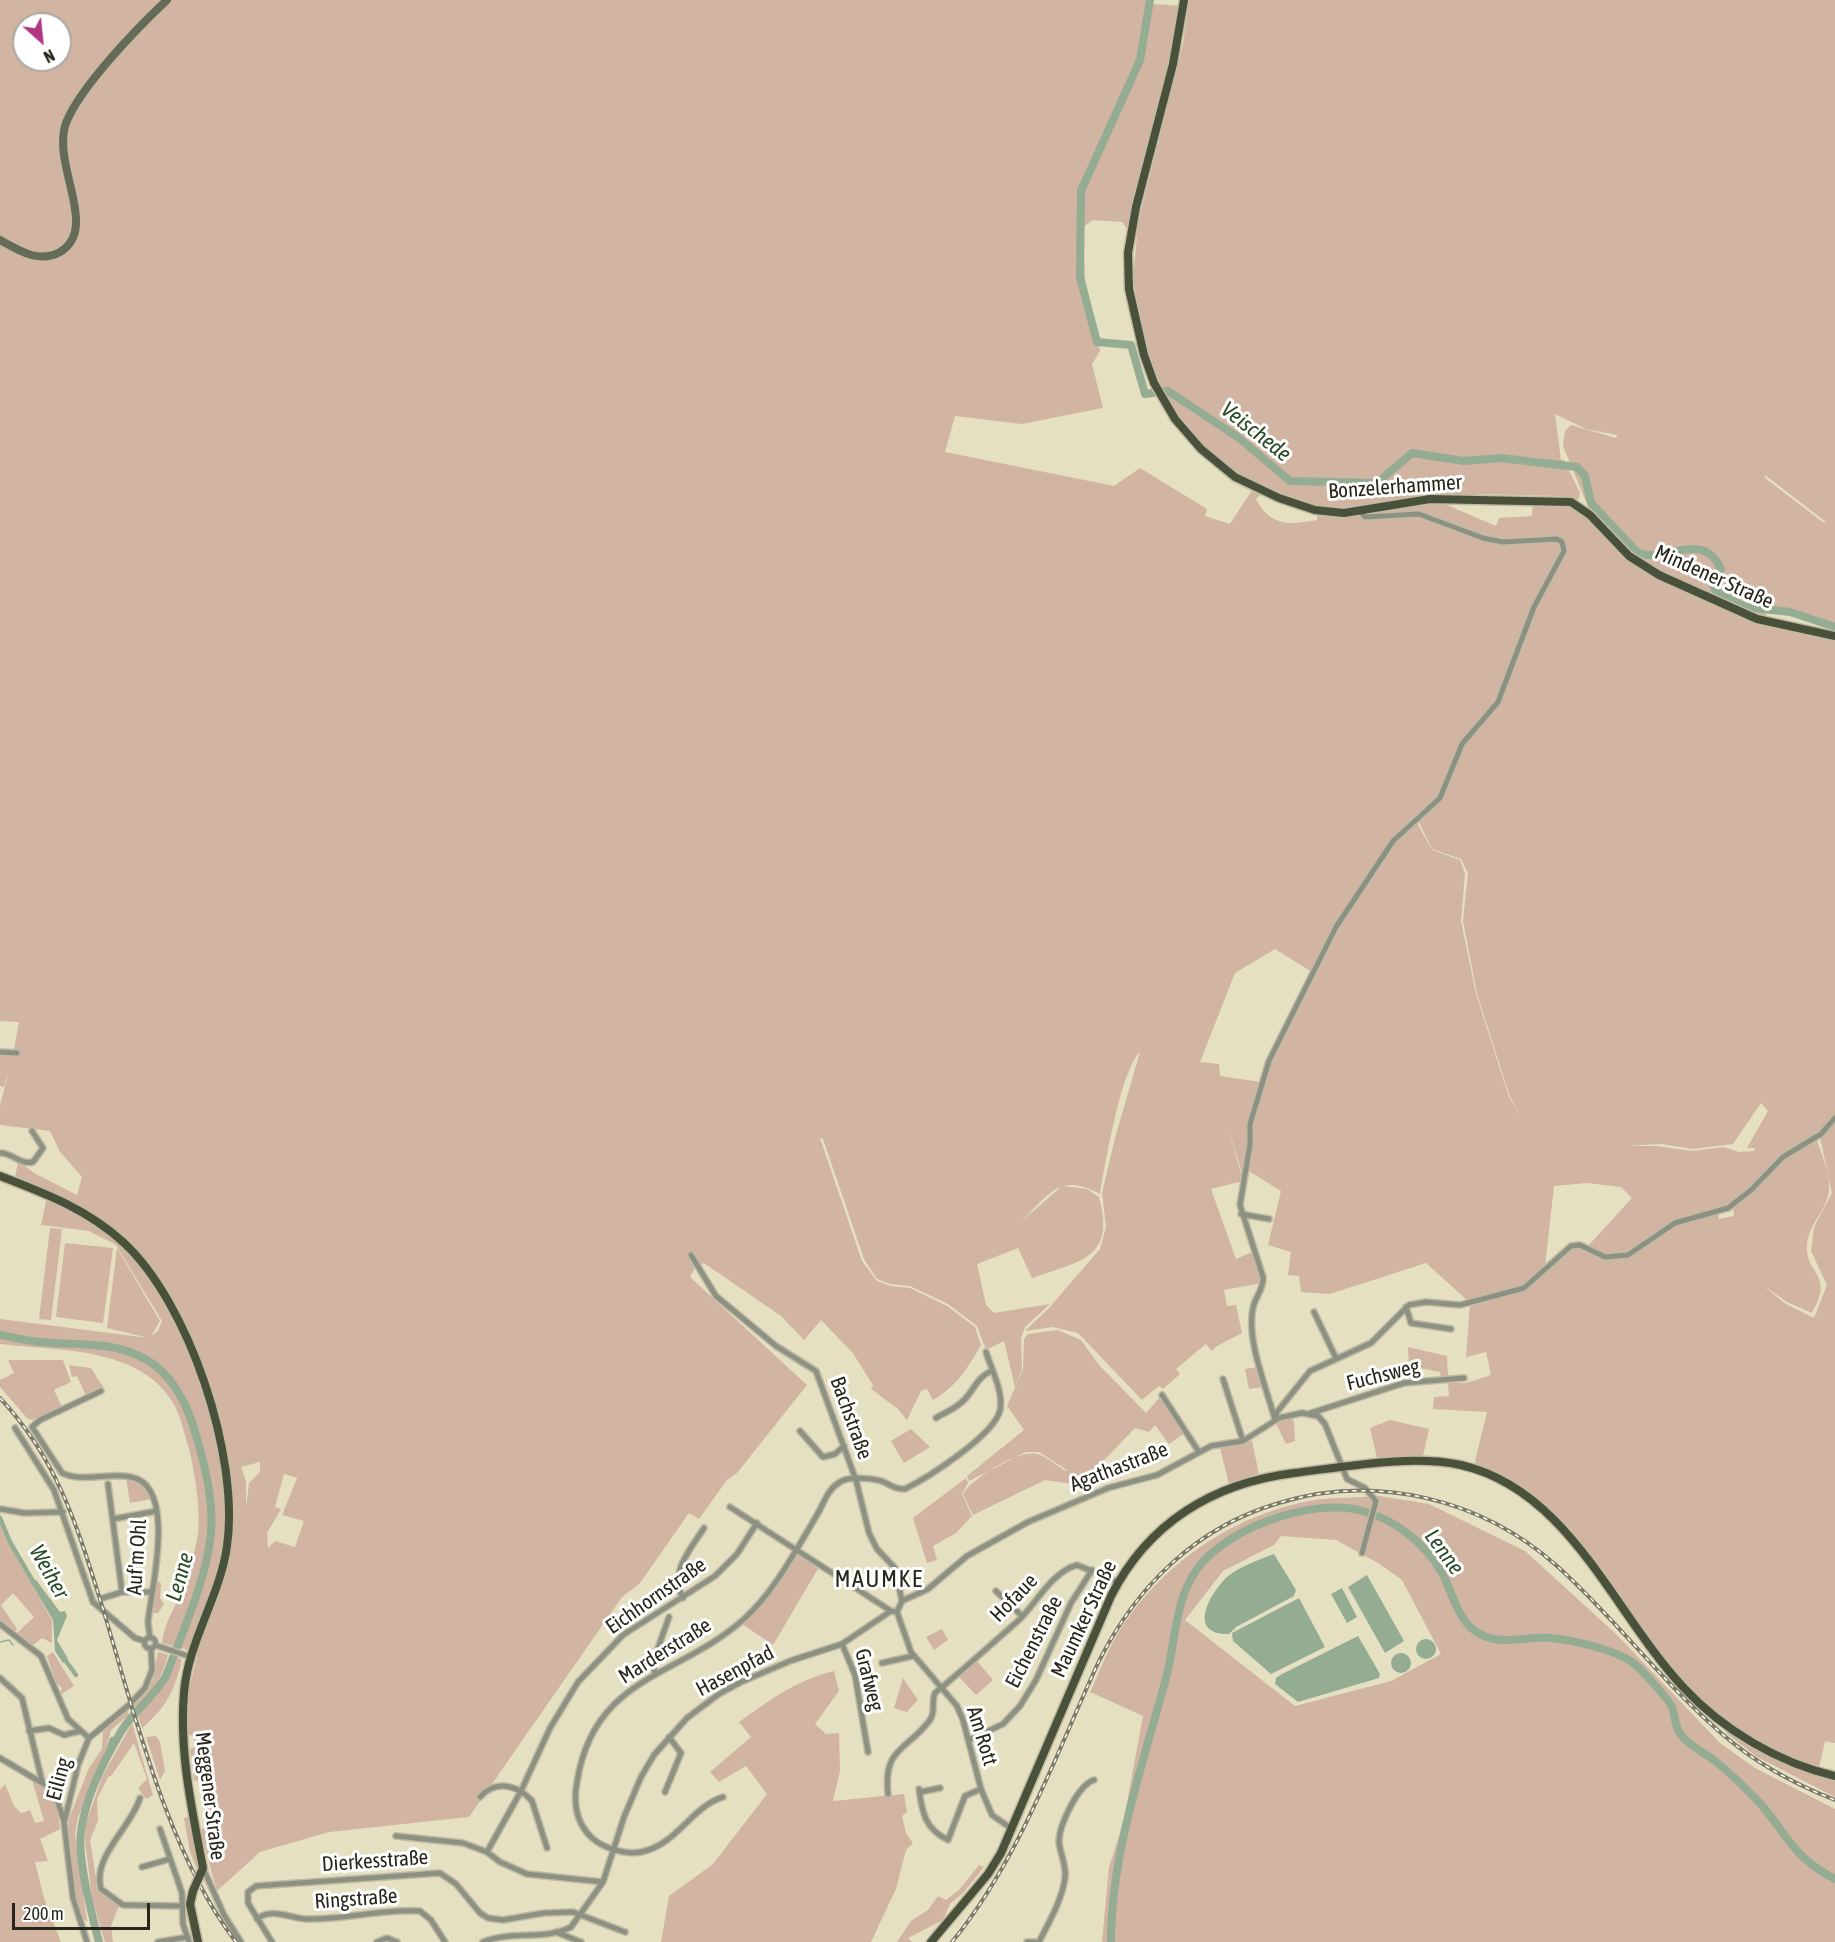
<!DOCTYPE html>
<html>
<head>
<meta charset="utf-8">
<style>
  body { margin:0 }
  #map { position:relative; width:1835px; height:1942px; overflow:hidden; background:#e6e0c2; font-family:"Asap Condensed",sans-serif }
  canvas { display:block }
  .north { position:absolute; left:12px; top:12px; width:60px; height:60px; box-sizing:border-box; background:#fff; border:2px solid #a9a8a4; border-radius:50%; rotate:153deg; font-size:16px; font-weight:700; line-height:24px; text-align:center; color:#28261b }
  .north::after { content:''; display:block; margin:auto; width:21px; height:27px; background:#b23483; clip-path:polygon(50% 0,100% 100%,50% 72%,0 100%) }
  .scale { position:absolute; left:12px; top:1903px; width:138px; height:27px; box-sizing:border-box; border:3px solid #28261b; border-top:0; padding-left:8px; font-size:18px; line-height:21px; white-space:nowrap; color:#28261b; -webkit-text-stroke:4px #fff; paint-order:stroke }
</style>
</head>
<body>
<div id="map">
<canvas width="1835" height="1942"></canvas>
<div class="north">N</div>
<div class="scale">200 m</div>
</div>
<script>
const ctx = document.querySelector('canvas').getContext('2d');
ctx.lineJoin = 'round';
function fillPath(path, color) {
  ctx.fillStyle = color;
  ctx.fill(path, 'evenodd');
}
function strokePath(path, color, width, dash) {
  ctx.strokeStyle = color;
  ctx.lineWidth = width;
  ctx.lineCap = dash ? 'butt' : 'round';
  ctx.setLineDash(dash || []);
  ctx.stroke(path);
}
function write(font, color, halo, rows, align = 'center') {
  ctx.font = font + ' "Asap Condensed",sans-serif';
  ctx.lineWidth = 6;
  ctx.setLineDash([]);
  ctx.textBaseline = 'middle';
  ctx.strokeStyle = halo;
  ctx.fillStyle = color;
  for (const [text, x, y, turn = 0] of rows) {
    ctx.save();
    ctx.translate(x, y);
    ctx.rotate((+turn || 0) * Math.PI / 180);
    ctx.textAlign = isNaN(turn) ? turn : align;
    if (halo) ctx.strokeText(text, 0, 0);
    ctx.fillText(text, 0, 0);
    ctx.restore();
  }
}
fillPath(new Path2D(`
  M0,0H1147L1153,4L1181,6L1160,104L1127,229L1122,222L1093,220L1083,227L1085,282L1100,351L1092,364L1103,408L1022,424L955,416L945,452L1114,486L1140,468L1207,509L1205,516L1230,524L1252,490L1261,494L1256,499C1271,527 1289,525 1317,520L1318,514L1346,515L1416,503L1440,502L1496,526L1499,518L1532,516L1533,502L1565,504L1576,508L1618,550L1639,566L1745,618L1835,639V1115C1819,1135 1799,1142 1780,1157C1761,1172 1750,1193 1729,1205C1707,1219 1684,1214 1661,1231L1675,1223L1718,1214L1719,1219L1734,1216L1733,1208L1779,1162L1813,1141H1817C1822,1154 1831,1177 1829,1190C1827,1211 1808,1224 1807,1246C1806,1276 1835,1273 1812,1313L1787,1302L1761,1284L1786,1304L1814,1318L1827,1285L1811,1251L1814,1227L1832,1193L1820,1137L1835,1120V1743L1825,1741L1819,1768C1776,1750 1732,1731 1696,1699C1686,1690 1678,1678 1669,1668C1610,1597 1569,1499 1477,1466L1475,1461L1487,1412L1433,1409L1434,1397L1449,1396L1448,1383H1466L1491,1375L1486,1352L1466,1357L1470,1304L1525,1289L1573,1247C1602,1248 1604,1268 1639,1252L1637,1248C1619,1259 1605,1257 1588,1246L1632,1198L1621,1187L1587,1183L1554,1186L1545,1267L1525,1286L1468,1301L1426,1263L1330,1294L1301,1292L1299,1276L1288,1275L1291,1252L1268,1245L1281,1191L1247,1170L1251,1126L1270,1059L1285,1034L1332,936L1389,846L1416,821L1432,850L1460,860L1465,874L1461,921L1476,994L1509,1097L1521,1118L1510,1097L1477,994L1463,921L1468,873L1461,859L1432,849L1418,820L1445,792L1463,744L1502,695L1536,607L1567,552L1561,553L1533,607L1500,695L1492,708L1461,743L1444,791L1388,845L1331,934L1312,972L1275,949L1235,973L1200,1062L1219,1064L1220,1076L1261,1082L1249,1126L1243,1177L1226,1119L1243,1181L1211,1189L1236,1259L1254,1251L1262,1283L1224,1290L1227,1306L1236,1305L1242,1333L1217,1346L1212,1351L1206,1344L1176,1369L1180,1374L1163,1389L1159,1386L1142,1400L1078,1333L1053,1327L1025,1331L1049,1308L1100,1249L1106,1227L1102,1193L1115,1138L1140,1052C1121,1069 1105,1165 1100,1194C1060,1172 1049,1194 1022,1221L1062,1186L1087,1189L1099,1197C1116,1260 1079,1261 1032,1278L1018,1248L977,1264L986,1305L994,1313L1050,1304L1025,1327L1021,1339L1022,1369L1015,1387L1004,1341L986,1350L977,1326L948,1304L910,1286L890,1284L877,1279L864,1259L823,1139L820,1138L862,1261L877,1281L891,1286L910,1288L947,1306L975,1327L981,1345C968,1368 956,1387 933,1400L927,1389L921,1391L907,1420L898,1409L871,1389L873,1385L852,1352L821,1320L804,1340L781,1316L704,1263L699,1266L691,1252L688,1253L695,1268L690,1277L807,1385L737,1473L727,1480L699,1519L689,1513L640,1583L622,1597L469,1817L329,1832L260,1852L217,1891L200,1830L209,1825L204,1783L194,1780L190,1749L195,1747L194,1736L186,1734L189,1690L197,1657L185,1649L162,1643C165,1621 173,1612 181,1592C188,1576 193,1557 197,1540C202,1514 195,1474 189,1449C184,1433 181,1416 172,1401C137,1346 57,1351 0,1344V1319L149,1338L107,1328L117,1248L160,1321L151,1336L158,1331L162,1321L116,1245L89,1231L41,1225L48,1192L15,1178L18,1161L34,1173L77,1195L82,1177L60,1152L50,1131L0,1125V1105L11,1064L4,1087L0,1086V1054L13,1055L19,1022L0,1021ZM24,24H60V60H24ZM1761,1103L1768,1111L1747,1148H1755L1754,1151L1739,1152L1724,1147L1692,1151L1657,1146H1626L1661,1144L1693,1149L1733,1144ZM260,1462V1472L249,1483L246,1508V1481L241,1467ZM284,1474L297,1478L282,1515L304,1521L295,1547L275,1541L268,1548L267,1533L281,1509L275,1507Z
  M1189,0H1835V627L1769,607L1764,619L1666,575L1629,552L1589,509L1563,446L1565,431L1571,425L1616,438L1617,435L1586,429L1555,414L1561,460H1564L1580,493L1578,500L1560,496L1483,494L1329,510L1265,489L1222,462L1188,430L1158,383L1148,355L1133,280L1138,223L1183,44ZM1765,475L1826,522L1824,523L1765,478Z
  M50,1228L62,1229L51,1320L39,1319Z
  M65,1243L113,1248L103,1323L56,1317Z
  M1058,1330L1081,1340L1099,1365L1146,1413L1161,1396L1185,1433L1169,1444L1155,1425L1149,1432L1135,1428L1080,1485L1045,1480L973,1515L963,1494C973,1478 1017,1450 1037,1454C1046,1456 1057,1466 1066,1471L1067,1470L1039,1452H1026L969,1481L967,1476L1024,1430L1007,1406L1023,1369L1024,1339L1028,1334Z
  M1408,1347L1447,1356L1448,1377L1441,1378L1440,1372L1409,1366Z
  M8,1360H63L71,1382L54,1390L62,1407L32,1420L28,1419L0,1387V1380L14,1373Z
  M69,1365L91,1368L103,1387L86,1396L77,1376L72,1377Z
  M1258,1367L1264,1387L1249,1389L1245,1369Z
  M1292,1418L1294,1422L1295,1441L1286,1444L1276,1423Z
  M1390,1420L1429,1429L1423,1456L1377,1458L1370,1428Z
  M911,1429L930,1447L904,1463L891,1441Z
  M1252,1441L1259,1474L1229,1484L1220,1448Z
  M126,1478C139,1482 148,1486 151,1499L130,1503Z
  M966,1478L968,1483L962,1494L972,1516L956,1533L933,1546L937,1560L927,1563L913,1518Z
  M1379,1496L1429,1504L1525,1551L1615,1633L1720,1743L1755,1768L1835,1809V1942H1102L1109,1867L1123,1824L1143,1716L1090,1692C1098,1676 1104,1658 1113,1642C1155,1568 1231,1514 1315,1500C1336,1497 1358,1498 1379,1496ZM1281,1536L1336,1540L1378,1563L1402,1580L1441,1654L1391,1681L1295,1706L1185,1620L1223,1571L1274,1545Z
  M0,1513L8,1542L52,1620V1643L42,1638L32,1646L17,1633L34,1617L13,1593L1,1605L17,1629L14,1632L0,1623Z
  M796,1553L819,1567L773,1645L742,1624L760,1605Z
  M156,1581L161,1583L160,1598L164,1604L158,1613H153Z
  M942,1629L948,1640L934,1650L926,1637Z
  M53,1652L74,1686L60,1695L62,1688L56,1683L47,1656Z
  M158,1652L168,1655C162,1678 152,1693 136,1710L134,1705L153,1680Z
  M176,1656L182,1660C175,1690 166,1708 142,1728L138,1716L165,1685Z
  M977,1661L993,1680L976,1695L959,1677Z
  M834,1671L839,1691L815,1724L826,1734L839,1733L840,1771L833,1801L904,1794L907,1812L902,1816L906,1833L913,1843L906,1850L896,1889L871,1942H661L669,1896L713,1864L767,1794L746,1766L719,1782L710,1772L751,1737L739,1722C770,1700 796,1680 834,1671Z
  M903,1678L918,1700L907,1712L894,1708Z
  M127,1709L129,1715L111,1730L104,1757L78,1817L75,1835L87,1921L84,1920L75,1898L67,1831L70,1816L89,1768L102,1749L103,1730Z
  M132,1723L153,1795L146,1799L138,1788L147,1779L134,1743L111,1776L108,1777L97,1799L98,1821L90,1840L98,1890L119,1906L111,1926L113,1942H105L92,1898L85,1841L86,1823L103,1775Z
  M1728,1729L1835,1779V1797L1757,1757L1726,1733Z
  M156,1736L160,1742L165,1771L160,1780L146,1737Z
  M32,1780C53,1791 58,1806 60,1829L40,1839L48,1861L35,1862L44,1898L61,1942H0V1790L5,1784L14,1806L21,1813L30,1810L35,1823L44,1821Z
  M188,1817L198,1862L197,1869L190,1852L184,1818Z
  M979,1865L984,1867L964,1892L950,1904L943,1920L908,1938L912,1942H897L911,1921L928,1910L938,1896L946,1900L959,1890Z`), '#d1b4a2');
fillPath(new Path2D(`
  M1274,1554L1296,1590L1294,1596L1236,1627L1229,1634C1186,1635 1210,1593 1227,1577C1241,1566 1258,1560 1274,1554Z
  M1367,1575L1404,1641L1385,1653L1348,1587Z
  M36,1580L60,1612L65,1611L67,1616L57,1640L68,1659L63,1663L55,1651L53,1620L30,1581Z
  M1342,1588L1357,1617L1347,1623L1331,1594Z
  M1299,1598L1325,1647L1271,1674L1233,1641L1232,1633Z
  M1358,1636L1380,1674L1379,1678L1298,1702L1275,1684L1276,1678L1282,1674Z
  M1416 1649a10 10 0 1 1 20 0a10 10 0 1 1-20 0Z
  M1391 1663a10 10 0 1 1 20 0a10 10 0 1 1-20 0Z`), '#94ac92');
strokePath(new Path2D(`
  M0,1642L9,1640L13,1645`), '#94ac92', 1.5);
strokePath(new Path2D(`
  M0,1518L10,1542L35,1585
  M63,1657L76,1675
  M102,1769L112,1739`), '#94ac92', 4.5);
strokePath(new Path2D(`
  M1150,0L1140,60L1081,191L1080,277L1097,342L1131,345L1145,394L1168,391L1239,438L1290,481L1377,483L1412,453L1464,461L1501,458L1577,467L1585,476L1591,503L1638,553C1665,564 1702,528 1721,569L1713,585L1716,592L1745,607L1790,612L1835,627
  M0,1335C13,1337 27,1341 40,1342C78,1346 112,1340 147,1360C173,1375 188,1407 196,1435C205,1465 214,1501 211,1533C206,1582 183,1630 166,1676C154,1697 134,1711 122,1730C104,1760 85,1797 81,1832C77,1859 92,1915 99,1942
  M1111,1942C1111,1854 1142,1767 1165,1682C1175,1648 1174,1608 1192,1577C1217,1530 1313,1496 1363,1511C1396,1520 1426,1544 1442,1573C1453,1593 1458,1623 1480,1634C1501,1646 1528,1636 1551,1638C1573,1640 1615,1650 1632,1662C1641,1669 1667,1697 1672,1707C1676,1717 1674,1727 1682,1736C1690,1746 1705,1753 1715,1761C1728,1771 1740,1783 1751,1794C1785,1826 1787,1855 1835,1879`), '#94ac92', 8);
const minor = new Path2D(`
  M0,1052L17,1053
  M0,1153C13,1153 20,1165 33,1162L43,1148L32,1131
  M1241,1214L1269,1219
  M691,1255L716,1296L776,1346L816,1371L856,1480L869,1533L877,1549L895,1568L902,1601
  M1406,1307L1411,1323L1451,1329
  M1314,1312L1336,1358
  M1223,1379L1243,1441
  M101,1391L40,1420L32,1427L62,1473C83,1483 108,1472 131,1477C178,1486 151,1590 148,1622L150,1638
  M1162,1395L1199,1452
  M1311,1413L1404,1383L1464,1378
  M936,1418C946,1412 957,1408 965,1399C975,1388 977,1378 991,1371
  M1275,1418L1277,1412L1310,1371L1371,1343L1409,1305L1426,1302L1460,1305L1524,1288L1571,1246L1580,1245L1605,1257L1628,1255L1675,1223L1728,1208L1751,1190L1783,1157L1821,1134L1835,1118
  M1275,1420C1267,1389 1246,1340 1253,1308C1255,1297 1264,1289 1263,1277L1240,1205L1250,1144V1124L1269,1061L1336,927L1393,841L1440,798L1462,744L1498,702L1534,607L1564,551L1562,542L1557,539L1503,542L1483,538L1419,514L1365,517L1360,511
  M15,1428L54,1490L93,1602L135,1638L145,1641
  M800,1431L823,1457L835,1454L844,1446
  M108,1484L122,1592
  M730,1507L891,1611
  M1,1509L24,1513L63,1512
  M113,1519L157,1511
  M996,1591L1022,1616
  M103,1598L122,1592H152
  M683,1598C669,1572 690,1550 704,1528
  M897,1612L902,1601L928,1589L967,1556L1028,1522L1108,1488L1157,1475L1211,1446L1243,1441L1279,1418L1302,1413L1318,1416L1325,1424L1347,1479L1365,1488L1376,1501L1362,1553
  M897,1612L911,1652L957,1706L963,1720L981,1789L992,1815L1012,1829
  M0,1624L41,1656L68,1719L89,1738
  M144.5 1643a5.5 5.5 0 1 1 11 0a5.5 5.5 0 1 1-11 0Z
  M842,1644L855,1675L868,1752
  M155,1645L191,1657
  M882,1663L913,1656
  M655,1673L653,1662L669,1617
  M0,1678L22,1698L42,1781
  M29,1731L49,1728L64,1735L80,1731
  M969,1740L1003,1724L1020,1706L1036,1680L1071,1603L1092,1570
  M0,1758L49,1787L56,1797L64,1821
  M919,1789C922,1812 925,1829 948,1840L965,1796L981,1789
  M665,1792L681,1753L669,1737
  M920,1792L940,1788
  M888,1794C883,1747 907,1751 930,1720C936,1712 931,1702 935,1693C964,1669 992,1644 1020,1619C1037,1602 1052,1572 1077,1565L1118,1582
  M480,1797C495,1780 517,1784 532,1801L547,1848
  M723,1797C691,1807 677,1845 641,1852C626,1855 602,1848 591,1837C576,1822 573,1803 577,1782C594,1675 678,1678 744,1619C775,1591 796,1550 817,1515C824,1503 827,1490 840,1482C848,1476 874,1478 884,1482C892,1486 895,1489 905,1489C927,1478 995,1435 1000,1410C1004,1393 991,1368 986,1352
  M140,1798C131,1828 92,1856 101,1889L123,1905L182,1906
  M160,1829L182,1893L183,1924L189,1942
  M396,1836L463,1843L487,1852L500,1862L527,1874L603,1882
  M487,1852L521,1791L550,1728L578,1682L623,1635L715,1576L737,1554L757,1523
  M142,1867L170,1859
  M203,1868L224,1915L241,1942
  M257,1919C272,1907 289,1918 306,1919C343,1920 387,1908 420,1911L431,1920L445,1942
  M556,1932L581,1942
  M87,1942L73,1898L64,1823L78,1765L89,1738L129,1705L145,1688L152,1670L151,1648
  M158,1942L188,1937
  M272,1942L248,1903V1892L256,1886L440,1873L456,1884L480,1913L488,1918L503,1920L544,1913L573,1912L625,1932
  M377,1942L387,1938L397,1942
  M483,1942C511,1930 544,1941 571,1927L603,1882L624,1817L641,1777L654,1755L687,1718L719,1694L741,1682L790,1661L842,1644L891,1611L897,1612
  M1027,1942H1035
  M1039,1942C1049,1922 1062,1900 1065,1878C1067,1866 1060,1854 1059,1842C1059,1825 1078,1785 1094,1780`);
const secondary = new Path2D(`
  M0,240C18,250 39,264 60,252C100,228 51,165 66,123C80,87 138,27 167,0`);
const primary = new Path2D(`
  M1184,0L1173,64L1136,207L1128,253L1129,289L1144,355L1154,383L1175,419L1201,449L1235,477L1279,498L1315,510L1344,513L1430,499L1571,502L1590,515L1629,556L1659,575L1757,619L1835,636
  M0,1176C44,1193 87,1209 123,1242C189,1302 240,1457 227,1546C220,1597 188,1641 184,1693C179,1752 192,1810 203,1868L200,1875
  M193,1891L190,1904L198,1942
  M931,1942L988,1874L1001,1853L1111,1596C1148,1523 1213,1483 1294,1473C1345,1467 1411,1454 1461,1465C1570,1490 1614,1614 1684,1688C1723,1730 1779,1763 1835,1776`);
strokePath(minor, '#c0bba1', 8);
strokePath(secondary, '#c0bba1', 10);
strokePath(primary, '#c0bba1', 11);
strokePath(minor, '#8d9183', 5);
strokePath(secondary, '#666b58', 8);
strokePath(primary, '#4a513a', 8);
const rail = new Path2D(`
  M0,1398C59,1461 78,1529 103,1609C135,1715 168,1854 236,1942
  M952,1942C1019,1860 1055,1756 1099,1661C1137,1586 1196,1527 1279,1503C1376,1473 1482,1499 1557,1566C1615,1618 1662,1682 1721,1733C1754,1762 1794,1784 1835,1800`);
strokePath(rail, '#7d7a66', 4);
strokePath(rail, '#fff', 1.5, [4.5]);
const primaryBridge = new Path2D(`
  M193,1891L200,1875`);
strokePath(primaryBridge, '#c0bba1', 11, []);
strokePath(primaryBridge, '#4a513a', 8);
write('21px', '#28261b', '#fff', [
  ["Bonzelerhammer",1395,487,-4],
  ["Mindener Straße",1714,577,24],
  ["Fuchsweg",1383,1375,-14],
  ["Bachstraße",851,1418,70],
  ["Agathastraße",1119,1467,-21],
  ["Auf'm Ohl",137,1557,-86],
  ["Eichhornstraße",656,1596,-35],
  ["Hofaue",1014,1598,-46],
  ["Maumker Straße",1084,1619,-65],
  ["Eichenstraße",1034,1642,-63],
  ["Marderstraße",665,1651,-32],
  ["Hasenpfad",735,1671,-28],
  ["Grafweg",869,1680,76],
  ["Am Rott",982,1736,73],
  ["Eiling",59,1779,-75],
  ["Meggener Straße",210,1796,83],
  ["Dierkesstraße",375,1861,-4],
  ["Ringstraße",356,1899,-4]
]);
write('italic 22px', '#284b26', '#fff', [
  ["Veischede",1256,432,38],
  ["Lenne",1444,1552,54],
  ["Weiher",49,1572,61],
  ["Lenne",180,1577,-74]
]);
ctx.letterSpacing = '1.5px';
write('24px', '#28261b', '#fff', [
  ["MAUMKE",879,1579]
]);
ctx.letterSpacing = '0px';
</script>
</body>
</html>
